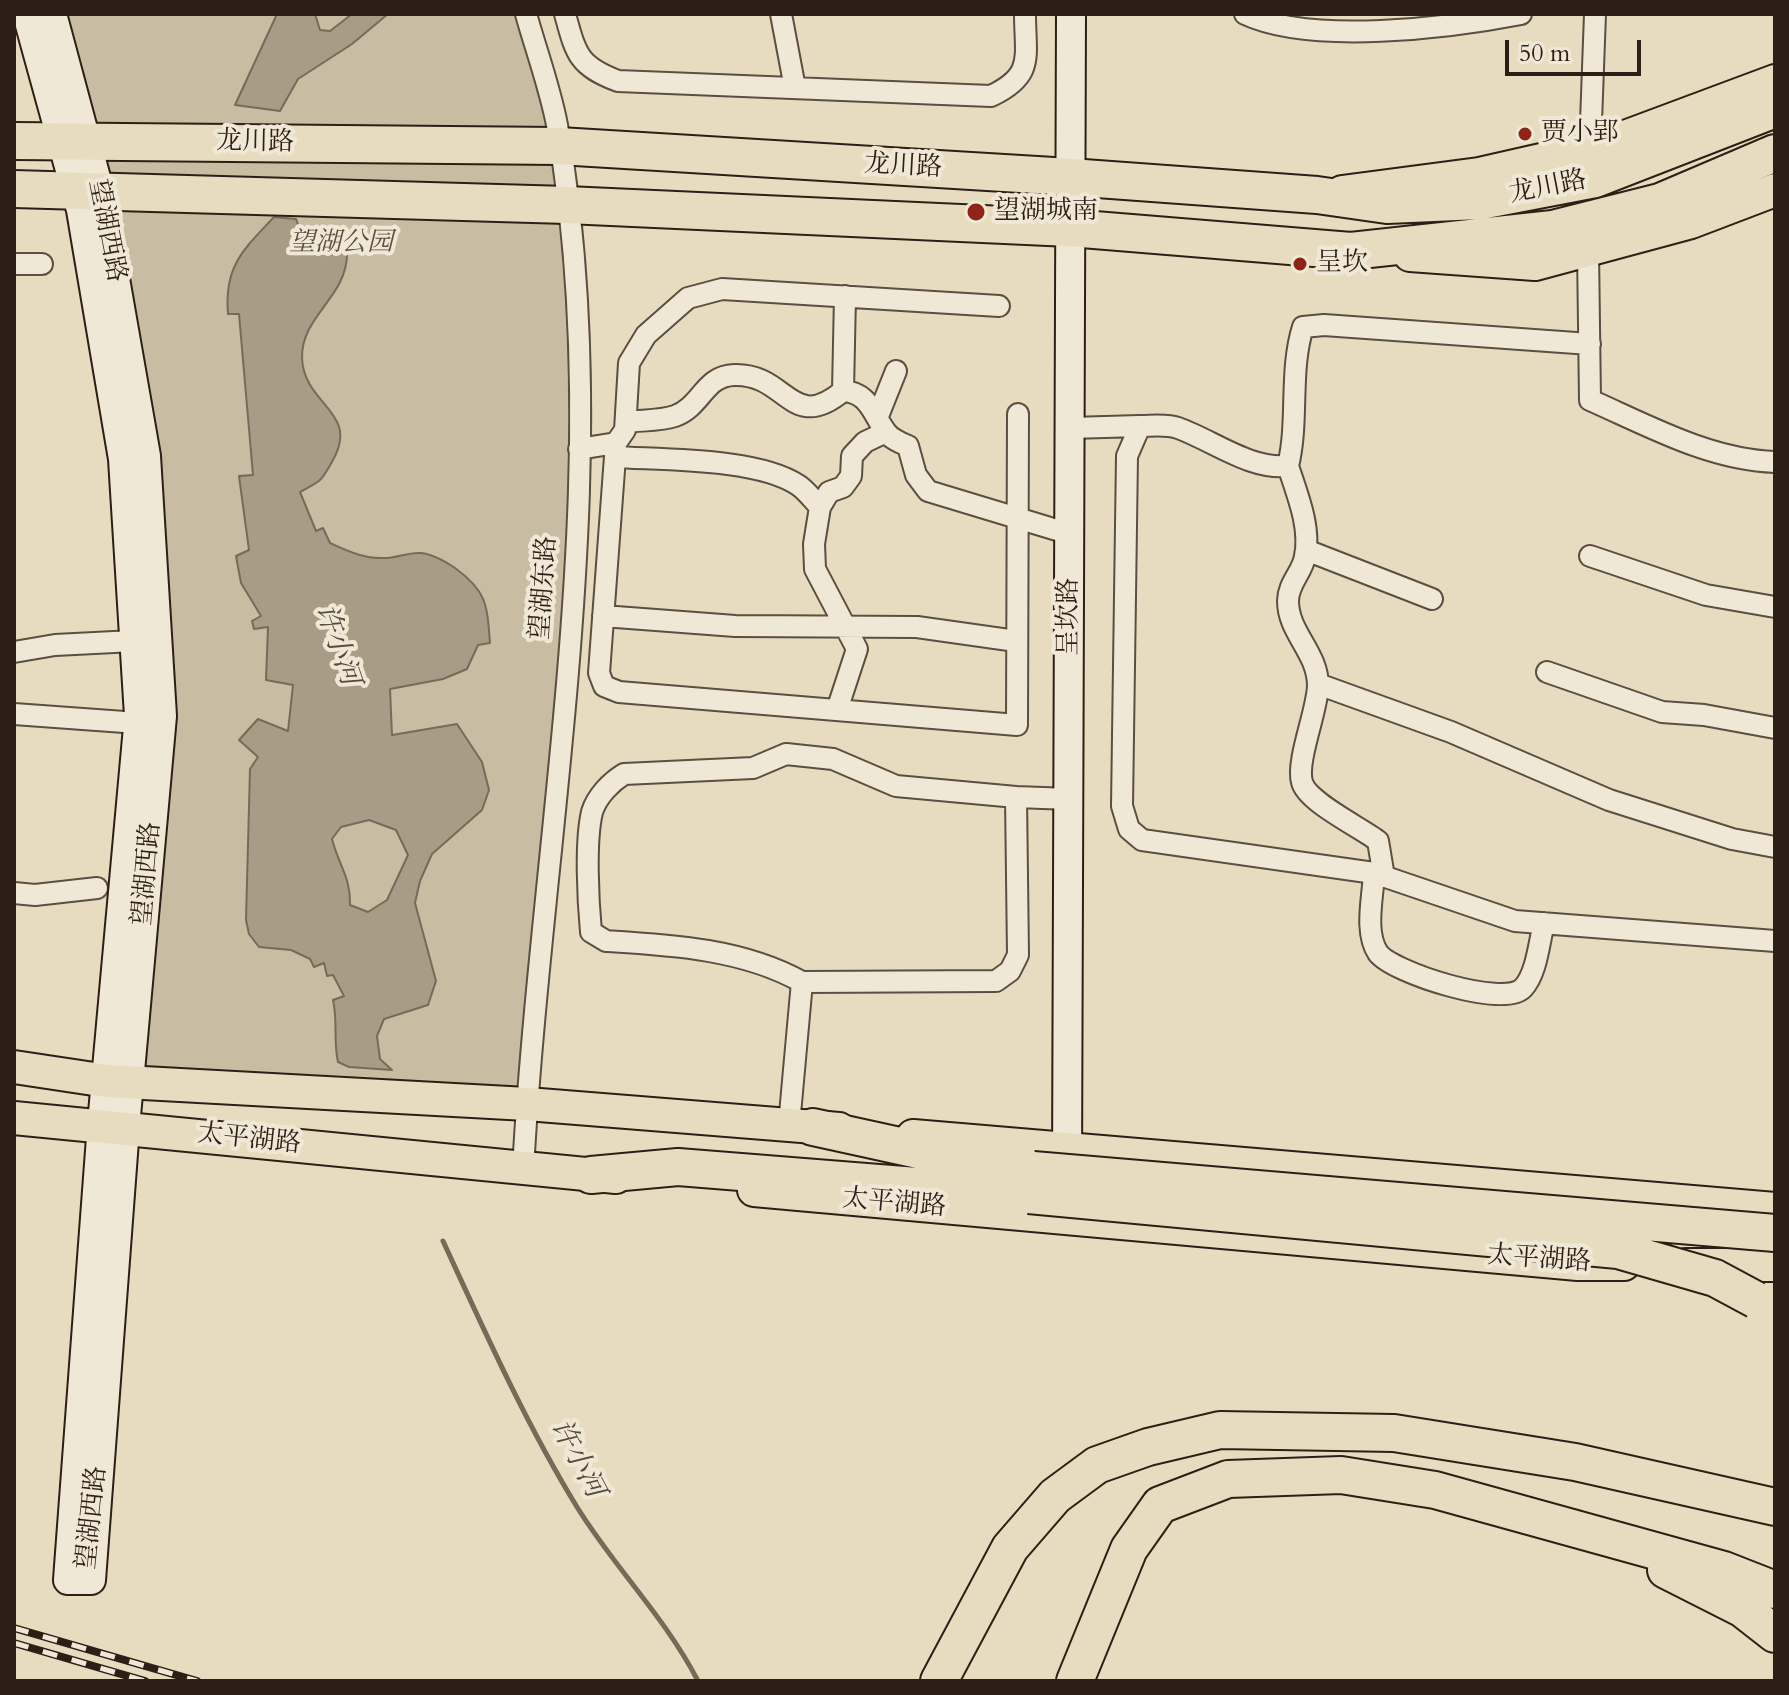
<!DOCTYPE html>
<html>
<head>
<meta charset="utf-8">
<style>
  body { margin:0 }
  #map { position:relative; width:1789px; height:1695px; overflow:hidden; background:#e8dcc0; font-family:Cardo,serif }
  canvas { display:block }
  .frame { position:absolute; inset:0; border:16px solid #2d1f16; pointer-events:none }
  .scale { position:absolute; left:1505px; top:40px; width:136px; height:36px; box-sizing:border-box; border:4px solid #2d1f16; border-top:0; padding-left:10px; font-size:24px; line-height:28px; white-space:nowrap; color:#2d1f16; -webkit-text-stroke:6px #f0e8d6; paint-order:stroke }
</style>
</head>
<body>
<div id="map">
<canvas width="1789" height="1695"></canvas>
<div class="frame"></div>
<div class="scale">50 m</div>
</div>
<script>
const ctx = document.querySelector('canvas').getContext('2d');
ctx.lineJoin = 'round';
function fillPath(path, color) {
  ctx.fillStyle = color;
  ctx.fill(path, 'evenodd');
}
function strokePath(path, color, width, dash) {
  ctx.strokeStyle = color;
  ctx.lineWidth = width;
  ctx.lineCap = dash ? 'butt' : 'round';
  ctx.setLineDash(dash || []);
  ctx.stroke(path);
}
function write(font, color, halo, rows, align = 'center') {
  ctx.font = font + ' Cardo,"Noto Serif SC",serif';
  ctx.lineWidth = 8;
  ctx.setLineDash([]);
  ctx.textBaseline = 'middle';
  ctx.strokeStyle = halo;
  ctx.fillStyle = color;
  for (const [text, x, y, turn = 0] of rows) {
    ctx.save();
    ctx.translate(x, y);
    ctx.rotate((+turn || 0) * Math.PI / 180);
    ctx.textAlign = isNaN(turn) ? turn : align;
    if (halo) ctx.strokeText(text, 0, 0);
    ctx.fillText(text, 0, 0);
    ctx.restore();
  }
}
fillPath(new Path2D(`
  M52,14H526L556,123L579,469L527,1104L129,1082L162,716Z`), '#c8bca3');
const water = new Path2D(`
  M277,14H315L320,30L330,31L352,14H388L352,44L298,79L280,111L235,105Z
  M274,217L296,219L300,230L334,244L347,254C347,297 301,316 302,358C304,406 360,411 333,460C321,481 323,480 300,492L316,531L323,528L330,543C348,551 364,559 384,558C397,558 408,552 421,553C432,554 446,562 455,568C487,591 487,605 490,643L478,645L467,669L443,679L390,689L392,735L457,724L482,762L489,790L482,810L432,854L420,881L415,903L436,981L428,1005L384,1019L377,1036L380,1059L392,1070L349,1067L338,1062C333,1040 338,1021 333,1000L344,996L333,975L327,976L324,963L314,967L310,959L291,950L259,947L249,934L246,920L250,769L258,757L239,740L258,719L288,731L293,685L266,680L268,627L254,629L252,621L261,616L241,583L236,556L249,550L239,476L253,475L239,314H228C224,266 243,250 274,217ZM369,820L396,830L408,855L387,900L368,912L350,905C351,878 339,866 332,839L341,827Z`);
fillPath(water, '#a89c86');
strokePath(water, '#776a59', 2);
strokePath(new Path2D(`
  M443,1241C484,1330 525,1422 577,1507C614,1567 665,1617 698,1681`), '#776a59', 5);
const street = new Path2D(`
  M565,14C576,54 578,66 618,81L991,96C1035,75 1025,57 1025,14
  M781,14L795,88
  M1245,14C1311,45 1449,28 1521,14
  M1590,149L1595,14
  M1588,250L1590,400C1649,426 1710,460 1775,462
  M14,264H42
  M1590,344L1324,325L1303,327C1289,371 1299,421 1288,466C1250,470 1212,440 1178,428C1167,424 1152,426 1140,426L1127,456L1122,806L1129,829L1142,840L1374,873L1515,921L1775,941
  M843,391L845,296
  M878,416L896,371
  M626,422C641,420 661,421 675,416C702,406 704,376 734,375C787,373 791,434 843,391C869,392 873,415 886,432C891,439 901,443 908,446L916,475L928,491L1070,534
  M1070,428L1140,426
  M616,443L599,673L604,686L619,692L1017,725L1018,414
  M579,449L616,443L625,430L629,363L646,335L688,298L722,289L999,306
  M615,457C663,460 758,458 798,485C806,490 813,500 820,507
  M1288,466C1297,494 1311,527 1305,556C1303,572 1288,583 1288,601C1288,633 1318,652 1318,686C1317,712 1296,761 1302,782C1307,802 1360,827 1378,841L1384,877
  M1306,550L1432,599
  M1590,556L1706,595L1775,607
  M603,616L735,626L917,627L1016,641
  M14,652L55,645L134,641
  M1547,672L1662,712L1704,715L1775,728
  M1318,684L1451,732L1609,800L1732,839L1775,847
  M837,710L857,649L815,569L814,544L820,507L829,492L843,487L851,476L852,456L865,442L886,432
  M14,714L138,723
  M1016,797L1070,799
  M1374,873C1373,897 1364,932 1378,953C1393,973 1504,1008 1523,988C1537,973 1539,942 1544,923
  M14,893L35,895L97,888
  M789,1125L802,982L996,981L1010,971L1018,955L1016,797L896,786L833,759L786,754L753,768L624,774C611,782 597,796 592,812C585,842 588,900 591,932L606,941C672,945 743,949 802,982
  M523,1170C542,826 618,468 557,125C550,88 536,50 526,14`);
const secondary = new Path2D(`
  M27,14L81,210L123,459L139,716L102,1124L68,1580H91L125,1127L162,716L146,456L100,193L52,14
  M1067,1171L1071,14`);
const primary = new Path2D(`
  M1342,192L1479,174L1598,147L1775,81
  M1410,255L1535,264L1691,222L1775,190
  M14,1067L107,1081L527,1104L839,1129
  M14,1118L616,1177
  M913,1136L1775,1209
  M754,1190L1578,1264H1624
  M1686,1265H1775`);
const highway = new Path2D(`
  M14,141L559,146L1070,177L1317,195L1387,205L1480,201L1595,179L1775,109
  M14,189L567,205L1070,228L1351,251L1553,229L1660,202L1775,153
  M813,1127L991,1166L1033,1170
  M591,1175L678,1167L1029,1195
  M1666,1570L1743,1609L1775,1634
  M939,1681L1010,1548L1055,1496L1097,1465L1148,1447L1220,1430L1394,1433L1575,1462L1775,1507
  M1075,1681L1129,1549L1160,1505L1228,1479L1341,1475L1435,1490L1724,1570L1775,1590`);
strokePath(street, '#5c4e40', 24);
strokePath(secondary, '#2d1f16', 32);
strokePath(primary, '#2d1f16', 36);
strokePath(highway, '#2d1f16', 40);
strokePath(street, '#f0e8d6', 20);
strokePath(secondary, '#f0e8d6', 28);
strokePath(primary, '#e8dcc0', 32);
strokePath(highway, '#e8dcc0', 36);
const rail = new Path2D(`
  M14,1628L197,1681
  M14,1643L145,1681`);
strokePath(rail, '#2d1f16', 8);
strokePath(rail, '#f0e8d6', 5, [15]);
const highwayBridge = new Path2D(`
  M1033,1170L1775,1233
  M1029,1195L1618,1250L1715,1278L1756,1300`);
strokePath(highwayBridge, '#2d1f16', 40, []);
strokePath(highwayBridge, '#e8dcc0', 36);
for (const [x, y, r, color] of [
  [1525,134,8,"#8f2418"],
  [976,212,10,"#8f2418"],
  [1300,264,8,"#8f2418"]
]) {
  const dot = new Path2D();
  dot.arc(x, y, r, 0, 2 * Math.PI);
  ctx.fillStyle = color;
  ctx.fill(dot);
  strokePath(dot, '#f0e8d6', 3);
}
write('26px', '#2d1f16', '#f0e8d6', [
  ["贾小郢",1541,134],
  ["望湖城南",994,212],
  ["呈坎",1316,264]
], 'left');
write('26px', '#2d1f16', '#f0e8d6', [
  ["龙川路",255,143,1],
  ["龙川路",903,167,3],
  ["龙川路",1548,188,-11],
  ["望湖西路",106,231,79],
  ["望湖东路",545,588,-86],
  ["呈坎路",1070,617,-90],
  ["望湖西路",148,874,-85],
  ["太平湖路",249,1140,6],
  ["太平湖路",894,1204,5],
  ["太平湖路",1539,1260,4],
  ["望湖西路",93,1518,-84]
]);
write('italic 26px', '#5c4e40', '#f0e8d6', [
  ["望湖公园",341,244]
]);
write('italic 28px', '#584b3d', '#f0e8d6', [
  ["许小河",336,645,71],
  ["许小河",576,1459,62]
]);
</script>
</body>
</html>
